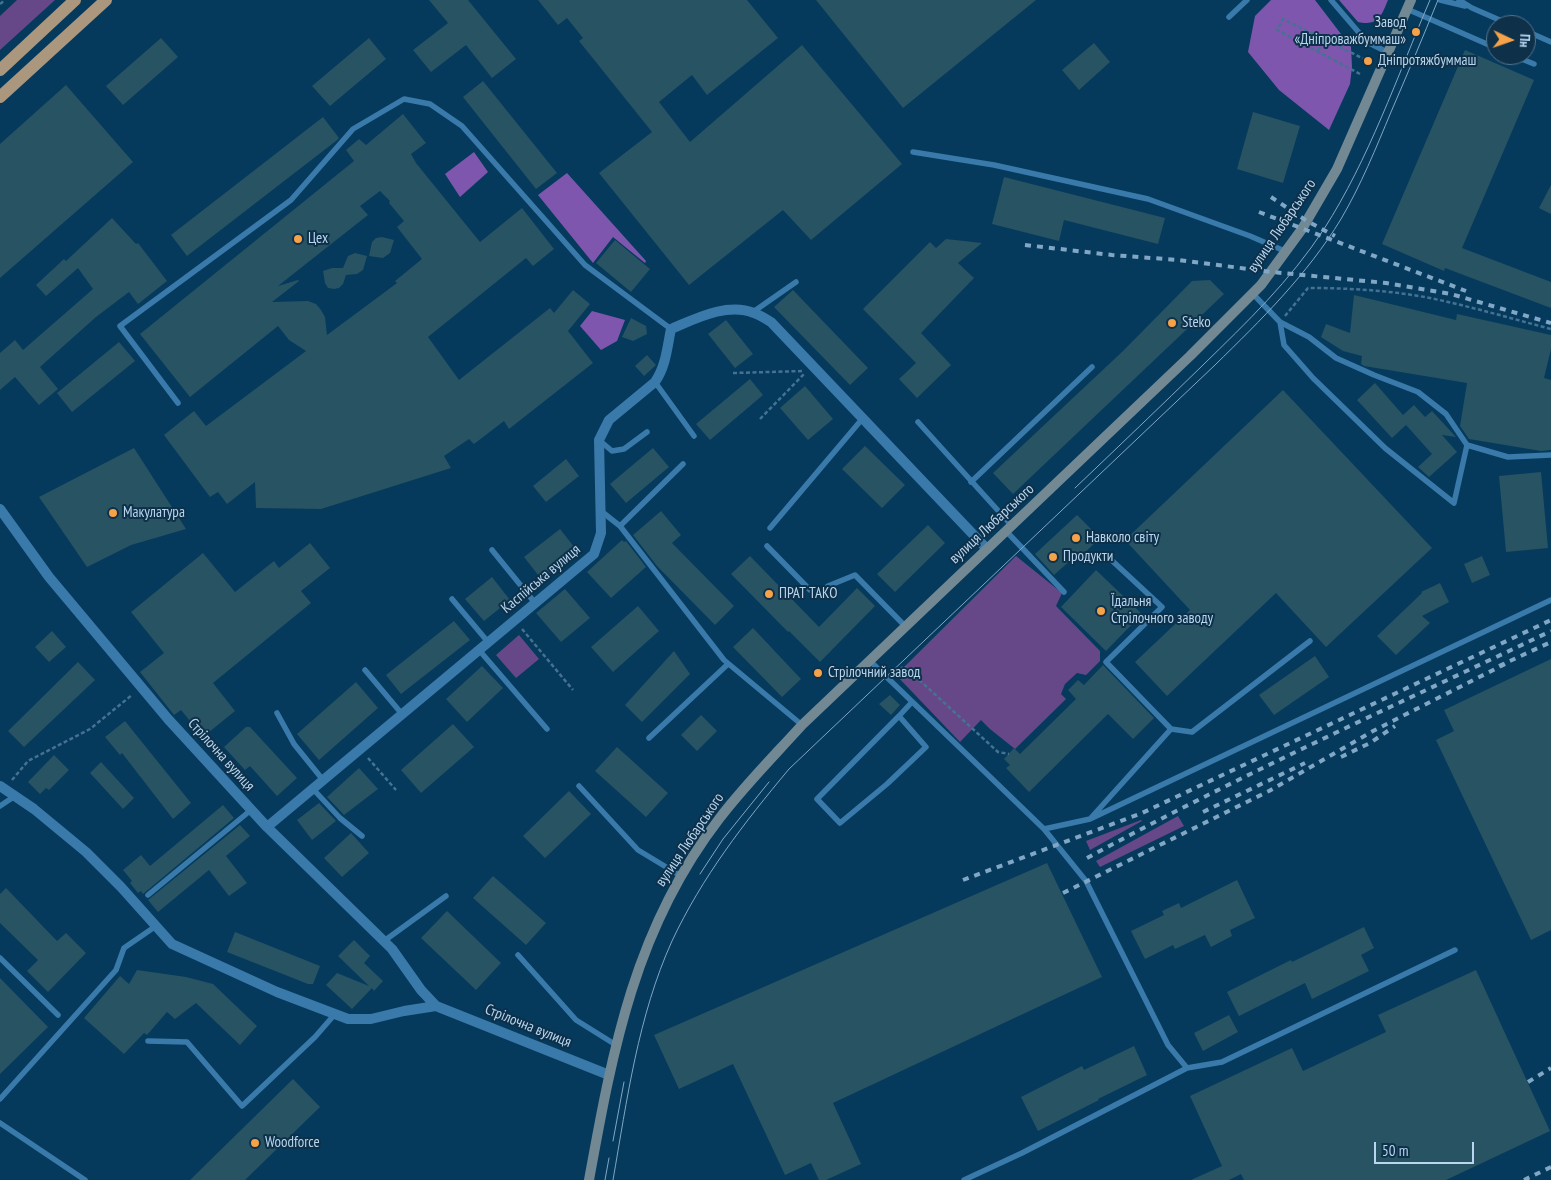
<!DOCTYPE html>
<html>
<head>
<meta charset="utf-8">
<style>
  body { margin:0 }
  #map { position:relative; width:1551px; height:1180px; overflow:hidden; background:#053a5d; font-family:"PT Sans Narrow",sans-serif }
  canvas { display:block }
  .north { position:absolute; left:1486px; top:15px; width:50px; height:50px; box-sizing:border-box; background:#0e3049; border:1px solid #52728c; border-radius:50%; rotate:93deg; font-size:14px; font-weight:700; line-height:20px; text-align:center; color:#b7d6f0 }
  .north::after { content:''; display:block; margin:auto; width:18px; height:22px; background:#f6a248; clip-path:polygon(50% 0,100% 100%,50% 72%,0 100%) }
  .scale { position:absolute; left:1374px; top:1142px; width:100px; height:22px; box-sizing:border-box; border:2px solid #b7d6f0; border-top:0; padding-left:6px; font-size:15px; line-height:18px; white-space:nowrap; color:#b7d6f0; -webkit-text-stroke:4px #0e3049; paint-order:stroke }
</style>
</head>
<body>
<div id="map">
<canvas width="1551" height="1180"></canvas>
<div class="north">Пн</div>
<div class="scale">50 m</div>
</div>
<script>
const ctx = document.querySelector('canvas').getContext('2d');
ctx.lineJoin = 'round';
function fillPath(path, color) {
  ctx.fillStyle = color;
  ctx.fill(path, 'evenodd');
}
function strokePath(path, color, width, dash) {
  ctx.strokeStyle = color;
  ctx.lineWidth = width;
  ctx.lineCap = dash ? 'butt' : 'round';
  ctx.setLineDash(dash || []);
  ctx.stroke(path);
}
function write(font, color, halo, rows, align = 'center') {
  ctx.font = font + ' "PT Sans Narrow",sans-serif';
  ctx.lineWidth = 4;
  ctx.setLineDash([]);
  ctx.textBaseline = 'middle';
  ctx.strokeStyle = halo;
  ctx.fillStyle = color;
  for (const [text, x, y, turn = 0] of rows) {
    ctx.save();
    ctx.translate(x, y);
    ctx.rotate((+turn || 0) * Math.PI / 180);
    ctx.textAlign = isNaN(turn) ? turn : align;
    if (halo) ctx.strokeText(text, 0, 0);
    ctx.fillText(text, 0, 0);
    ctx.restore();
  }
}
fillPath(new Path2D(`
  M17,0H55L0,50V16Z
  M1016,556L1062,593L1056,606L1100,651V661L1086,675L1077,673L1065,684L1061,694L1066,699L1015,749L990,729L981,720L960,742L896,675Z
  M519,635L539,659L516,678L496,655Z
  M1178,816L1184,826L1100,867L1096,861Z
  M1141,820L1142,821L1090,850L1086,841Z`), '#664889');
fillPath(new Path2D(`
  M1271,0H1315L1351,47L1352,67L1350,84L1329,130L1279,90L1248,52L1255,16Z
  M1339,0H1388C1381,17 1378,26 1358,22Z
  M474,152L488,172L460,197L445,174Z
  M567,173L646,261L645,263L613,237L593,263L538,195Z
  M592,311L625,320L617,341L601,350L580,326Z`), '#7f56ad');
fillPath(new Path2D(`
  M429,0H468L516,59L492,78L466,45L431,72L413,50L448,23Z
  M538,0H747L778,38L707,95L692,75L659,102L690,142L802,45L902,164L811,240L783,210L689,285L599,173L652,132L579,41L583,38L567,18L558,25Z
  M816,0H1036L903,108Z
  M161,38L178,57L123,105L106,86Z
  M369,38L386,59L330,106L312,86Z
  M1094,43L1110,62L1079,90L1062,70Z
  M1465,50L1534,80L1462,248L1551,282V308L1445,268L1444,271L1382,244Z
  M483,81L557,173L536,189L463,97Z
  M66,85L133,162L0,278V144Z
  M1253,112L1300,126L1283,183L1237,169Z
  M403,114L426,143L411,154L416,163L480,242L522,208L554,249L533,266L526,258L428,337L459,380L550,308L554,313L573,290L590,304L568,331L593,363L509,429L504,421L474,444L469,439L444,456L451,468L321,509L256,508L255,482L227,504L218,492L210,497L164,435L194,411L206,426L306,351L289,340L278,326L190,397L140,334L354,161L346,150L359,139L366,145ZM380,191L390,201L389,203L404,221L397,227L422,259L395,281L397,283L327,335L325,317L321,310L316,304L308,301L272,302L299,281L298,280L278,286L368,215L360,206Z
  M323,117L339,138L336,141L187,256L171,235Z
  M1004,177L1165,218L1158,244L1064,220L1059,241L992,224Z
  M1551,185V214L1539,208Z
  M112,218L136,244L138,243L167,281L138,304L129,292L96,317L40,367L58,389L39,405L15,377L0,390V353L15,340L23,350L93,289L78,268L46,296L36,285L64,259L66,261Z
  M382,237L394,240L390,253L383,258L369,256L372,242L376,238Z
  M946,239L982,243L958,263L974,278L921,333L951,365L917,398L899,379L916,363L863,309L930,242L936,248Z
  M615,240L650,269L631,292L596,263Z
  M355,253L367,256L363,270L357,274L346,275L343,284L339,288L334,289L328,288L325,283L323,271L332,268H343L348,256Z
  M1210,280L1224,294L1013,494L993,473L1123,351L1192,281Z
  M793,290L868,368L850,385L774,307Z
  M1354,295L1456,320L1457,314L1551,335V349L1544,378L1551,380V450L1541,451L1469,439L1460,426L1467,383L1364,366L1361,364L1362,356L1343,351L1321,337L1326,324L1350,333Z
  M631,318L646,326L647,334L633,341L622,337Z
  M726,320L753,354L735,368L708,334Z
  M119,342L135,361L72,412L57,393Z
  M647,355L656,365L644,376L635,366Z
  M750,379L763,395L710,440L696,424Z
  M1375,383L1403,415L1414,405L1425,417L1432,411L1456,437L1442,435L1457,452L1429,477L1418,467L1432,454L1406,425L1392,438L1357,400Z
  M805,386L833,419L808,440L780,408Z
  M1283,390L1432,548L1326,647L1276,593L1167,696L1135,662L1190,610L1125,540Z
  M865,446L905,485L882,508L842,469Z
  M134,448L186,529L131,545L87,567L39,497Z
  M653,448L669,467L626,503L610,484Z
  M566,459L579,476L546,502L533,486Z
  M1541,472L1548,548L1506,552L1499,476Z
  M661,511L681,535L672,543L734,606L715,625L657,566L633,535Z
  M1077,515L1100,538L1075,562L1072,559L1054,575L1035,554Z
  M928,525L945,543L895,592L877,574Z
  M560,529L578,552L542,580L524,557Z
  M622,540L624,542L626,541L646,567L611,598L587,572Z
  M310,543L330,568L301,591L311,603L213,683L235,711L203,737L181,710L174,715L140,672L164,653L131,612L203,553L235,592L274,561L279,568Z
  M750,556L819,627L857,588L875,606L820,662L789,631L788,632L731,574Z
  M1482,556L1490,575L1472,583L1464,564Z
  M1096,570L1142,614L1106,651L1061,607Z
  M492,577L510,600L484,621L465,599Z
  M1440,583L1449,602L1422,616L1430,623L1396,655L1377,636L1422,593L1421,592Z
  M565,589L590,618L561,642L536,613Z
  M638,606L659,631L613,672L591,647Z
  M454,621L470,640L401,694L386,675Z
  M753,628L801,679L782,697L733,647Z
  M52,631L66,647L49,662L35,647Z
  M674,651L690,674L642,722L625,705Z
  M1315,656L1329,677L1274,715L1259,695Z
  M1551,659V930L1531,940L1436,740L1454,731L1444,710Z
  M78,662L95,680L24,747L8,731Z
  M1103,665L1154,718L1133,739L1108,714L1029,792L1006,768L1010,765L1004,759L1014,748L1020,754L1076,699L1068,690L1078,680L1084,685Z
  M482,666L503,688L467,722L446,699Z
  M356,682L378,708L319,760L297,734Z
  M890,695L900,705L891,715L879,704Z
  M701,715L717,731L697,751L681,735Z
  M125,721L191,803L173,819L122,753L120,755L105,737Z
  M453,724L474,747L421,793L401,770Z
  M246,727H250L297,778L277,796L250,766L245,770L224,747Z
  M617,747L668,793L646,817L595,771Z
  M54,755L69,770L49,790L46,788L40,794L28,782Z
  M101,762L134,798L123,809L90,773Z
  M359,768L378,789L344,815L327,797Z
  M569,791L591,814L545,858L523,836Z
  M319,803L336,821L312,840L297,820Z
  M223,805L234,818L143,894L141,891L138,893L130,883L132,881L123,870L141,855L150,866Z
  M240,825L250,836L226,856L247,883L229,896L209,870L158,912L148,900Z
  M351,833L369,853L342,877L324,858Z
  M1047,863L1102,977L833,1103L861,1164L826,1180H819L811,1163L785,1175L733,1064L679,1089L654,1035Z
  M493,876L546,923L526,945L473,898Z
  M1237,880L1255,918L1230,930L1232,936L1211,947L1205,935L1175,949L1173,945L1145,959L1131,931L1164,915L1162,911L1179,903L1181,908Z
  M6,888L57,941L66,933L86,953L48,992L27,971L38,960L0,923V894Z
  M447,911L501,963L476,990L421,938Z
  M1364,927L1374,948L1361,955L1369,971L1312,999L1305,983L1239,1016L1227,992L1291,960L1292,962Z
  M235,932L320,966L313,984H308L227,952Z
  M354,940L370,956L364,963L383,981L374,991L372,988L352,1009L326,985L337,973L369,986L338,956Z
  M137,970L186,977L213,984L257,1026L240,1045L196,1003L175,1019L167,1012L147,1035L144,1033L124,1054L84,1018L120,976L129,984Z
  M1476,970L1550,1131L1446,1180H1244L1241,1174L1229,1180H1191L1222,1166L1190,1096L1292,1048L1303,1071L1386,1032L1378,1015Z
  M0,978L48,1027L0,1074Z
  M1229,1015L1238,1032L1203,1051L1194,1033Z
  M1134,1046L1147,1075L1098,1099L1099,1100L1038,1131L1021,1097L1082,1066L1084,1070Z
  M293,1079L320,1107L245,1180H190Z`), '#275363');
strokePath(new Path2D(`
  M0,4L5,0
  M1318,51L1324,39
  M1360,74L1277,30L1283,19L1366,60
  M1285,316L1308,288C1354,288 1403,291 1448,302C1483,310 1517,320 1551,329
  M733,373L803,371
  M760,419L805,373
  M522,629L573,690
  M895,674L904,666L998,752L1009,754
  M368,758L396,790
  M12,780L28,761L90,729L132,695`), '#457292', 2.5, [4, 2.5]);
strokePath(new Path2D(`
  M1331,0L1367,42L1389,53
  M1440,0L1465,6
  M1459,0L1472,8L1511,25
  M1407,9L1496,48
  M1229,17L1247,0
  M1526,31L1551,42
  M1512,55L1534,64
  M913,152L994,165L1148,199L1250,236L1287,252
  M1253,294L1280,322L1284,345L1313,378L1385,448L1454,503L1467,445
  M753,312L796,282
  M1280,322L1309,337L1336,358L1374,375L1418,392L1446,414L1467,445L1508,457L1551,455
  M655,382L694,436
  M178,403L120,326L291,200L353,129L404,99L430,104L462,126L585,265L671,329
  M918,422L1012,526
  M599,440L612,451L624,449L647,432
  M971,482L1092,367
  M601,511L620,526L724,660L802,725
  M620,526L683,464
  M770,528L863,418
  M1006,531L1064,592
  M767,546L810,590L822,592L828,586L855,575L905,626
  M492,550L535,603
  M452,599L488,642
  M479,650L547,729
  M869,660L1044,829L1086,881L1168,1045L1187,1068L1222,1062L1455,950
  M365,670L402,714
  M277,713L294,744L323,780
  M899,716L926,747L887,784L840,823L817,799L899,716L912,702
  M1171,729L1192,732L1310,641
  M649,738L728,664
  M579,786L638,850L681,876
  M313,789L340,818L362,836
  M0,806L15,796
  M1090,819L1551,600
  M1044,829L1090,819L1171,729L1106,662L1162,607L1106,555
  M148,895L251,810
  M384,941L446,896
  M518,955L576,1020L616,1045
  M0,958L58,1015
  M148,1041L187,1042L242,1106L315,1037L335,1014
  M0,1099L116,970L124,948L156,926
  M0,1123L85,1180
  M964,1180L1022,1153L1187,1068`), '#3a7aaa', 5.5);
strokePath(new Path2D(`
  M0,509L49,577L168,719L267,827L392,949L421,990L436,1006L609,1075
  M0,786L34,809L86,852L121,887L172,944L277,992L348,1019H371L404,1011L436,1006
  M267,827L594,554L601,533L599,440L609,420L655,382C666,366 667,348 671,329C695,319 727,302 754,313C760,315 766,319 771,322L987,549`), '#3a7aaa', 10);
strokePath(new Path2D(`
  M589,1180C613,1048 635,928 719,819C744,786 774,756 802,725L1190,356L1261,285L1302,229L1337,169L1411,0`), '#728994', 10);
strokePath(new Path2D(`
  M0,70L75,0
  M0,97L106,0`), '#ab977e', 12);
strokePath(new Path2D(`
  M1075,488C1118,447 1161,406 1203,365C1247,322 1290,281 1324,229C1369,159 1397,77 1430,0
  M700,874L723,839L769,782
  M613,1141L624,1082
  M605,1180L609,1158
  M613,1180C627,1100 638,1016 672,941C702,877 744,823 789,769L1215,365C1261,320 1307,275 1341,219C1361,185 1376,148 1391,112C1407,75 1423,37 1438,0`), '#81a7c4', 1);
strokePath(new Path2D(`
  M1271,197L1307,221L1335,236
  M1259,212L1466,291
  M1025,245L1112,255L1178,260L1272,272L1386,283L1451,294L1551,323
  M1499,666L1551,642
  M1341,757L1370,743L1395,726
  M1203,812L1305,763
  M1087,858C1238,776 1396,705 1551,631
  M963,880L1142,813L1551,620
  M1063,893L1269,791L1373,731L1505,664
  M1528,1082L1551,1068
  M1524,1180L1551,1167`), '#81a7c4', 4, [6, 6]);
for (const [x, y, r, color] of [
  [1416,32,5,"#f6a248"],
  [1368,61,5,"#f6a248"],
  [298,239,5,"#f6a248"],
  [1172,323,5,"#f6a248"],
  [113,513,5,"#f6a248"],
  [1076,538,5,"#f6a248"],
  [1053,557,5,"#f6a248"],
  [769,594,5,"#f6a248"],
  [1101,611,5,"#f6a248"],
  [818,673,5,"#f6a248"],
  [255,1143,5,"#f6a248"]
]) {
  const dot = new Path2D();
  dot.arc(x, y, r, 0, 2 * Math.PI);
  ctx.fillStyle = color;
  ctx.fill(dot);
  strokePath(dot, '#0e3049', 2);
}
write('15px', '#b7d6f0', '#0e3049', [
  ["Завод",1406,23,"right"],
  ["«Дніпроважбуммаш»",1406,40,"right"],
  ["Дніпротяжбуммаш",1378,61],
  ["Цех",308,239],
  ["Steko",1182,323],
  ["Макулатура",123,513],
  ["Навколо світу",1086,538],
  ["Продукти",1063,557],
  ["ПРАТ ТАКО",779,594],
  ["Їдальня",1111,602],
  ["Стрілочного заводу",1111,619],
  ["Стрілочний завод",828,673],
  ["Woodforce",265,1143]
], 'left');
write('15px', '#b7d6f0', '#0e3049', [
  ["вулиця Любарського",1282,226,-56],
  ["вулиця Любарського",992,524,-43],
  ["Каспійська вулиця",541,579,-40],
  ["Стрілочна вулиця",221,755,48],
  ["вулиця Любарського",690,840,-56],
  ["Стрілочна вулиця",528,1026,22]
]);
</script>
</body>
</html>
